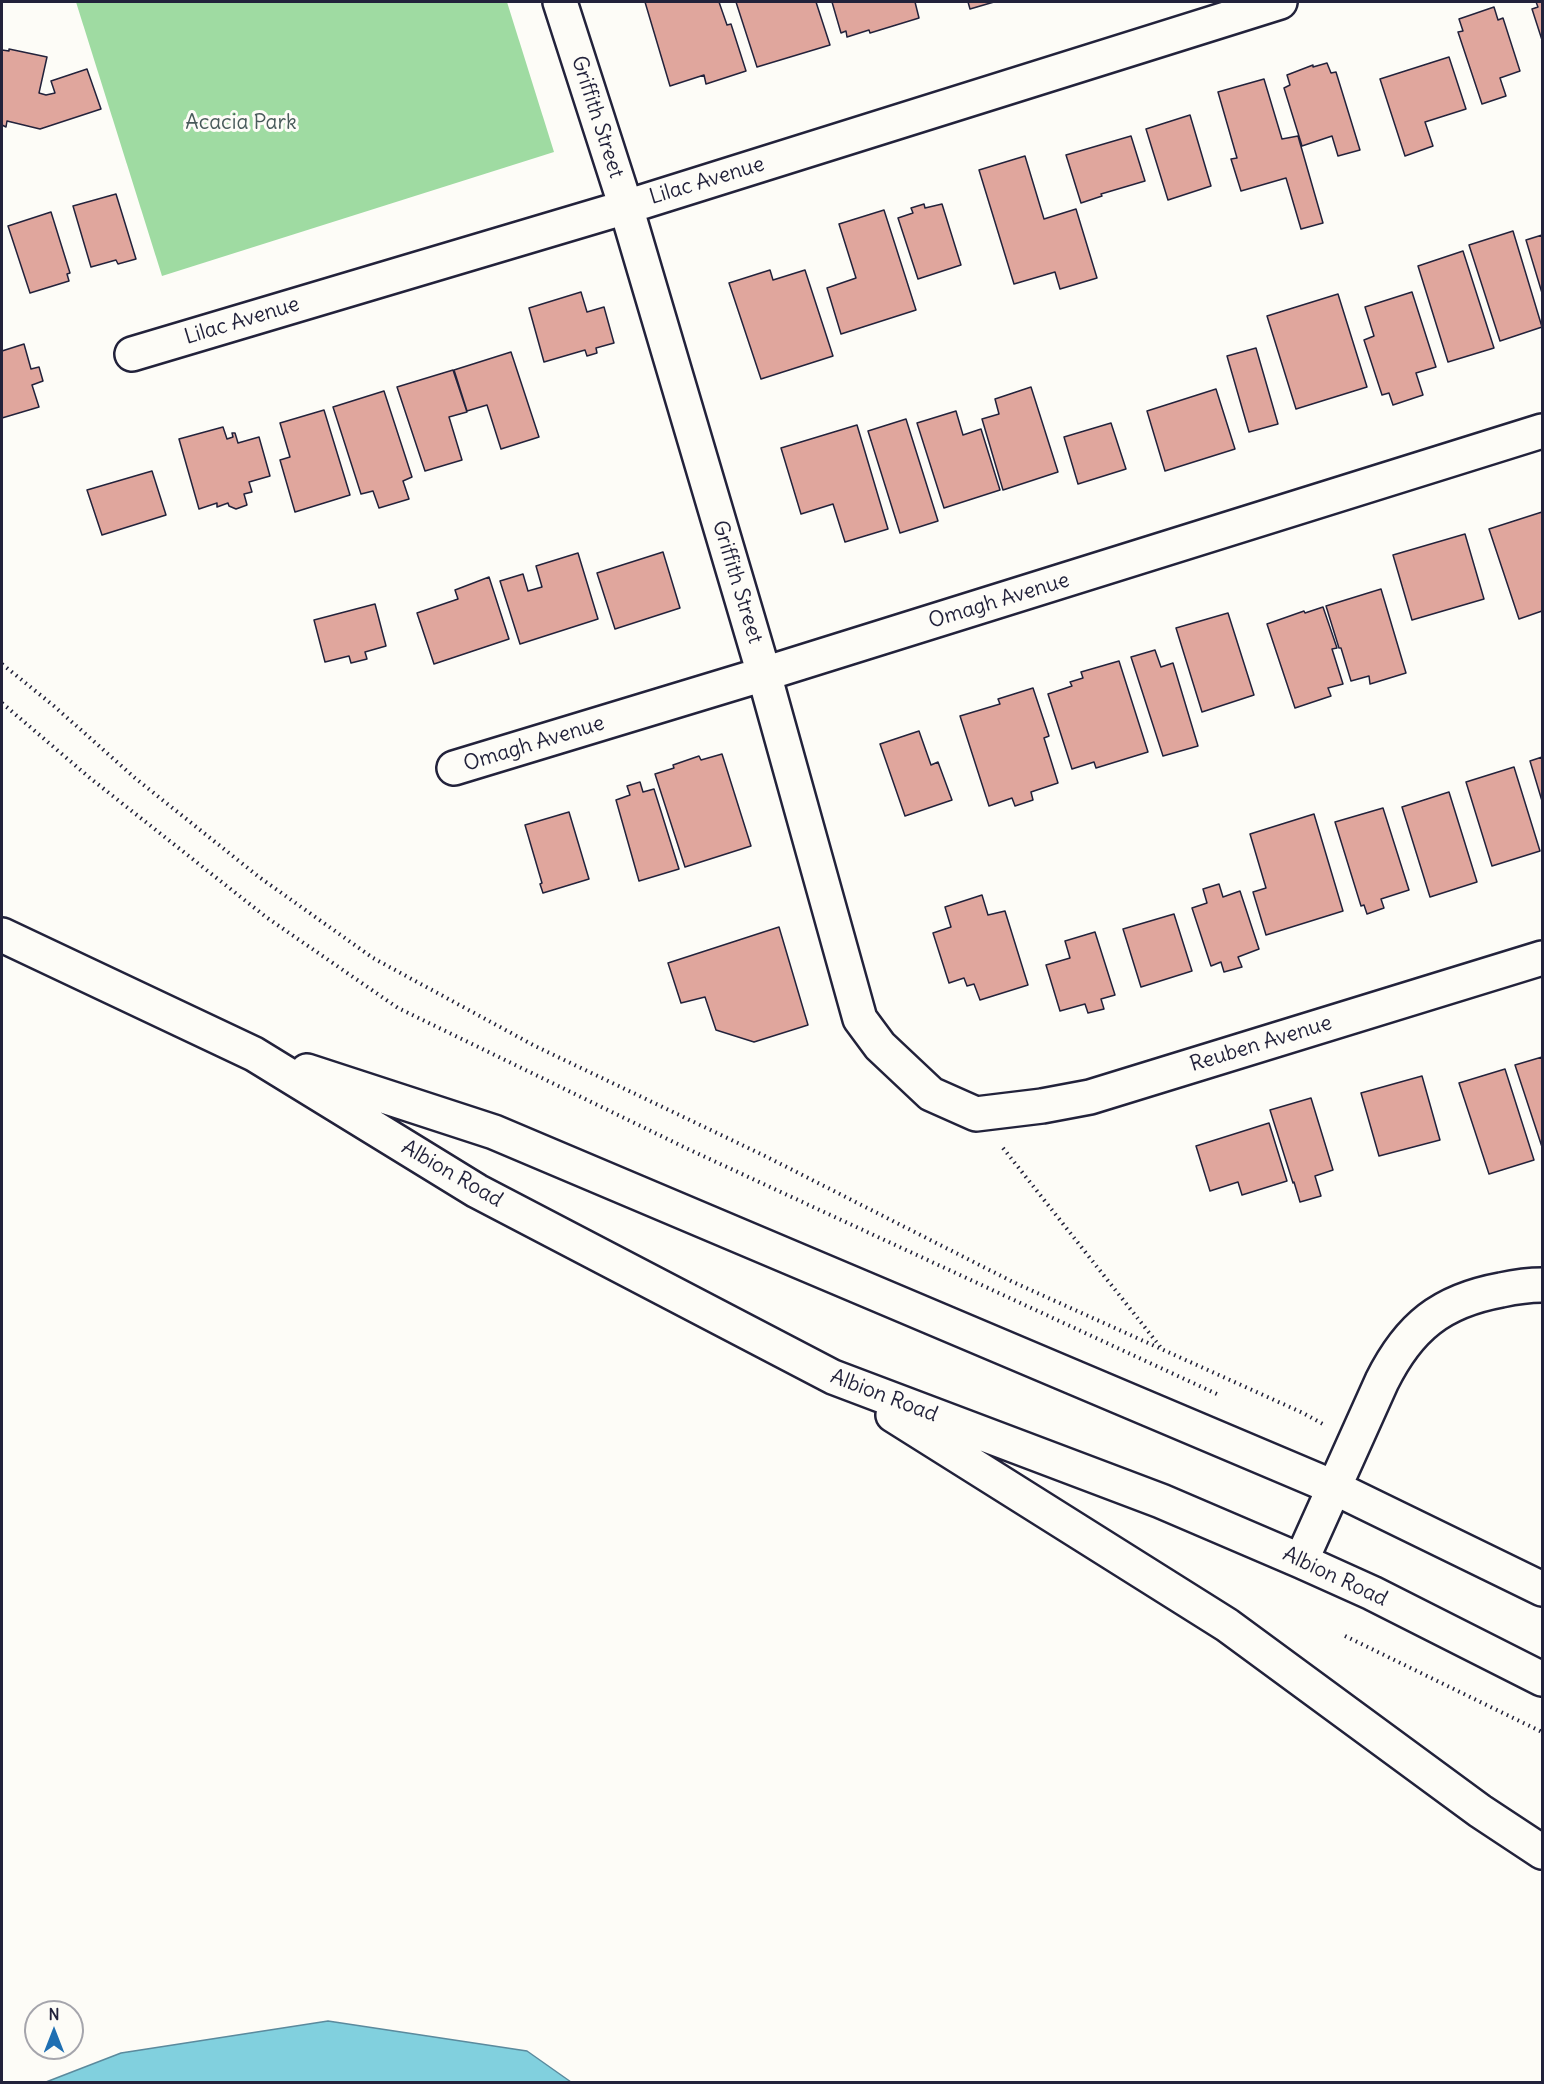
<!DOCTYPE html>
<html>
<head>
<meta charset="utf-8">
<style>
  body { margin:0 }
  #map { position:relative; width:1544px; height:2084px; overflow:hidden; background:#fdfcf7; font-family:Delius,sans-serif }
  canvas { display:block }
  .frame { position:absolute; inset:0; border:3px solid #22223b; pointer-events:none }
  .north { position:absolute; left:24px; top:2000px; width:60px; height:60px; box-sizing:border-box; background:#fdfcf7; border:2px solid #a5a5ac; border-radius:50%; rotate:0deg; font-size:16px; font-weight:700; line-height:24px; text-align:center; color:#22223b }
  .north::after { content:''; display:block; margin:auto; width:21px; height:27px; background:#1f6fb2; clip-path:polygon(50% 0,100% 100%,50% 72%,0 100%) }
</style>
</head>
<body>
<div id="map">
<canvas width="1544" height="2084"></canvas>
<div class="frame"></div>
<div class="north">N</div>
</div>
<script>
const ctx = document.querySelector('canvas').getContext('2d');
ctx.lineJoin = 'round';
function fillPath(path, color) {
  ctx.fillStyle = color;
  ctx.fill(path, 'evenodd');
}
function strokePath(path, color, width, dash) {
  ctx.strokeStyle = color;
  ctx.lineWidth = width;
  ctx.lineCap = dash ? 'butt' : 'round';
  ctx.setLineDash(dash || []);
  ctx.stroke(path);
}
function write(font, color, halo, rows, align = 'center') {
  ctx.font = font + ' Delius,sans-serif';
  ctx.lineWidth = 6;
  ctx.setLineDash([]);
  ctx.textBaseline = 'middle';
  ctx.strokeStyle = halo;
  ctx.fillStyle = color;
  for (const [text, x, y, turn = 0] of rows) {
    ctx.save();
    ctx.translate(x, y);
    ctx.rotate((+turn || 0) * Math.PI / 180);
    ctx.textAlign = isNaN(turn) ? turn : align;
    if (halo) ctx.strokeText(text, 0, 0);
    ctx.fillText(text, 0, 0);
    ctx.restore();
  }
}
fillPath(new Path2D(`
  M76,2H507L554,152L162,276Z`), '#9fdba2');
const water = new Path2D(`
  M328,2021L527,2051L571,2082H46L121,2053Z`);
fillPath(water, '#81d0de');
strokePath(water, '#5b8a9d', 1.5);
const building = new Path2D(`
  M645,2H719L727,25L731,24L746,71L706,84L704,75L670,86Z
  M736,2H816L830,45L757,67Z
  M832,2H915L919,18L870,33L869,30L847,37L846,31L841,33Z
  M968,2H994L970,9Z
  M1536,2H1542V40L1532,9L1538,7Z
  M1494,7L1498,20L1503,18L1520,71L1500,78L1506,96L1482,104L1458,32L1463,31L1459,19Z
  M9,49L47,57L39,93L46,95L55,93L51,81L87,69L101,109L40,129L7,121L6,127L2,125V50L9,51Z
  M1449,57L1466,109L1425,122L1433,146L1405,156L1380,79Z
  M1327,63L1331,73L1336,72L1360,150L1338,156L1332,136L1302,146L1284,88L1290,85L1287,75L1313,65V67Z
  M1264,79L1282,139L1298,136L1323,223L1301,229L1286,178L1241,191L1231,159L1237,158L1218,92Z
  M1190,115L1211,186L1168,200L1146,129Z
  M1131,136L1145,181L1101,194L1102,196L1081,203L1066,155Z
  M1025,156L1044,219L1076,209L1097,278L1060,289L1055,272L1014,284L979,170Z
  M116,194L136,259L118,264L116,260L91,267L73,206Z
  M924,204L925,208L942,204L961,265L918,279L898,218L913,213L911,208Z
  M884,210L916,310L841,334L827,288L856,278L839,224Z
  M51,212L70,273L67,274L69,281L30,293L8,226Z
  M1513,231L1542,327L1500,341L1469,245Z
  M1542,235V293L1526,240Z
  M1463,251L1494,348L1448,362L1418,266Z
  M770,270L773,280L805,270L833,356L761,379L729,283Z
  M581,292L587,312L604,307L614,343L596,348L597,353L587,356L585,350L544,362L529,308Z
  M1412,292L1436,367L1416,373L1423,395L1393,405L1389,393L1382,395L1364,340L1374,336L1365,307Z
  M1338,294L1367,387L1296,409L1267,316Z
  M24,344L31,369L39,367L43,381L32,385L39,407L2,418V351Z
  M1256,348L1278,424L1249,432L1227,356Z
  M511,352L539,437L501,449L487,405L467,411L454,370Z
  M453,370L467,412L449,417L462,460L425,471L397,387Z
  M1031,387L1058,472L1003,490L982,419L999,414L995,399Z
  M1216,389L1235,449L1165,471L1147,411Z
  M384,391L412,477L403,481L409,499L379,508L373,491L361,494L333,407Z
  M324,410L350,495L295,512L280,460L290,457L280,423Z
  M956,411L963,435L981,429L1000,490L944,508L917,423Z
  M906,419L938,521L900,533L868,431Z
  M1111,423L1126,469L1078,484L1064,437Z
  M857,425L888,529L845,542L833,504L801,514L781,448Z
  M223,427L227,439L233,437L232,433H235L238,443L259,437L270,476L249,482L252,492L244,494L247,505L236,509L229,506L228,503L217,507V503L199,509L179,439Z
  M152,471L166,515L102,535L87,490Z
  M1542,512V611L1519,619L1489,529Z
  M1465,534L1484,599L1412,620L1393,555Z
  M663,552L680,608L615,629L597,573Z
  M578,553L598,619L520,644L500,581L523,574L528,591L542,587L536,566Z
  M489,577L509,639L434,664L417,613L458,599L455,590Z
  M1381,589L1406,673L1370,684L1369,676L1351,681L1341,648H1339L1326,606Z
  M375,604L386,646L365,652L367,659L351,663L349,656L325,662L314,620Z
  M1323,607L1337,648L1332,649L1343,684L1328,688L1331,696L1295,708L1267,624L1304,611L1305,613Z
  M1228,613L1254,695L1202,712L1176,628Z
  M1155,650L1161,667L1173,663L1198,746L1163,756L1131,657Z
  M1119,661L1148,752L1096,768L1094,762L1072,769L1048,694L1072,686L1070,682L1083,678L1081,672Z
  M1033,688L1049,736L1044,738L1058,783L1031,792L1033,800L1015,806L1012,798L989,806L960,716L1000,704L998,699Z
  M919,731L931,765L938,762L952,800L905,816L880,744Z
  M722,754L751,846L685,867L655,774L674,768L673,765L699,756L701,760Z
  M1542,757V801L1530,761Z
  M1514,767L1540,851L1492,866L1466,782Z
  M640,782L643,792L654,789L679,869L639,881L616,800L630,795L627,786Z
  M1449,792L1477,882L1430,897L1402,807Z
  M1383,808L1409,890L1381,899L1384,908L1367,914L1364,905L1361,906L1335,822Z
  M569,812L589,879L543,893L540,884L542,883L525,825Z
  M1314,814L1343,911L1266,935L1253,892L1266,888L1250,834Z
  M1219,884L1223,897L1240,891L1259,949L1238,957L1242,967L1224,972L1221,962L1211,966L1192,908L1207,903L1203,889Z
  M982,895L988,915L1005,911L1028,985L980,1000L974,984L967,986L964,978L949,983L933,933L951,927L945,907Z
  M1174,914L1192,971L1141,987L1123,929Z
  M779,927L808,1025L754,1042L716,1030L705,997L681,1003L668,963Z
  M1095,932L1115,995L1101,999L1104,1009L1088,1013L1085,1004L1060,1011L1046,965L1070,958L1065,941Z
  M1542,1057V1147L1515,1065Z
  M1505,1069L1534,1160L1489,1174L1459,1083Z
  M1422,1076L1440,1140L1379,1156L1361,1093Z
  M1311,1098L1333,1170L1315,1176L1321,1196L1300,1202L1294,1182L1293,1183L1270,1110Z
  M1269,1123L1287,1181L1242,1195L1238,1182L1210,1191L1196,1146Z`);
fillPath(building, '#e0a69d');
strokePath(building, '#22223b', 1.5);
const street = new Path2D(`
  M560,2L626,207L764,674L860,1019L880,1046L931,1094L976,1114L1042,1106L1090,1097L1542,958
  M132,354L626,207L1280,2
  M454,768L764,674L1542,431`);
const secondary = new Path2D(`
  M2,935L254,1054L477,1191L833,1377L1161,1501L1301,1561L1372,1593L1542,1679
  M307,1071L494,1132L1333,1487L1542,1589
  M893,1415L1227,1625L1480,1811L1542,1852
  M1301,1561L1382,1381C1409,1327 1441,1301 1501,1290C1515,1287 1528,1285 1542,1285`);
strokePath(street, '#22223b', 38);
strokePath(secondary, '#22223b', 38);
strokePath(new Path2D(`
  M2,664L54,706L135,778L259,877L373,958L535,1046L765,1156L1013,1282L1303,1413L1323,1424
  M2,703L90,778L266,917L398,1008L688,1149L1219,1395
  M1003,1148L1162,1349
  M1345,1636L1542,1732`), '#22223b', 4, [1.5, 4.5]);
strokePath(street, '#fdfcf7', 33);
strokePath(secondary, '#fdfcf7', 33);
write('21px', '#22223b', '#fdfcf7', [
  ["Griffith Street",597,117,72],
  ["Lilac Avenue",707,181,-17],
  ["Lilac Avenue",242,321,-17],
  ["Griffith Street",737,582,73],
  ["Omagh Avenue",999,601,-17],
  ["Omagh Avenue",534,744,-17],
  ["Reuben Avenue",1261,1044,-17],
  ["Albion Road",452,1174,30],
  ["Albion Road",884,1396,21],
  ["Albion Road",1335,1577,25]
]);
write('21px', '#485a5a', '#fdfcf7', [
  ["Acacia Park",241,123]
]);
</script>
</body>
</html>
